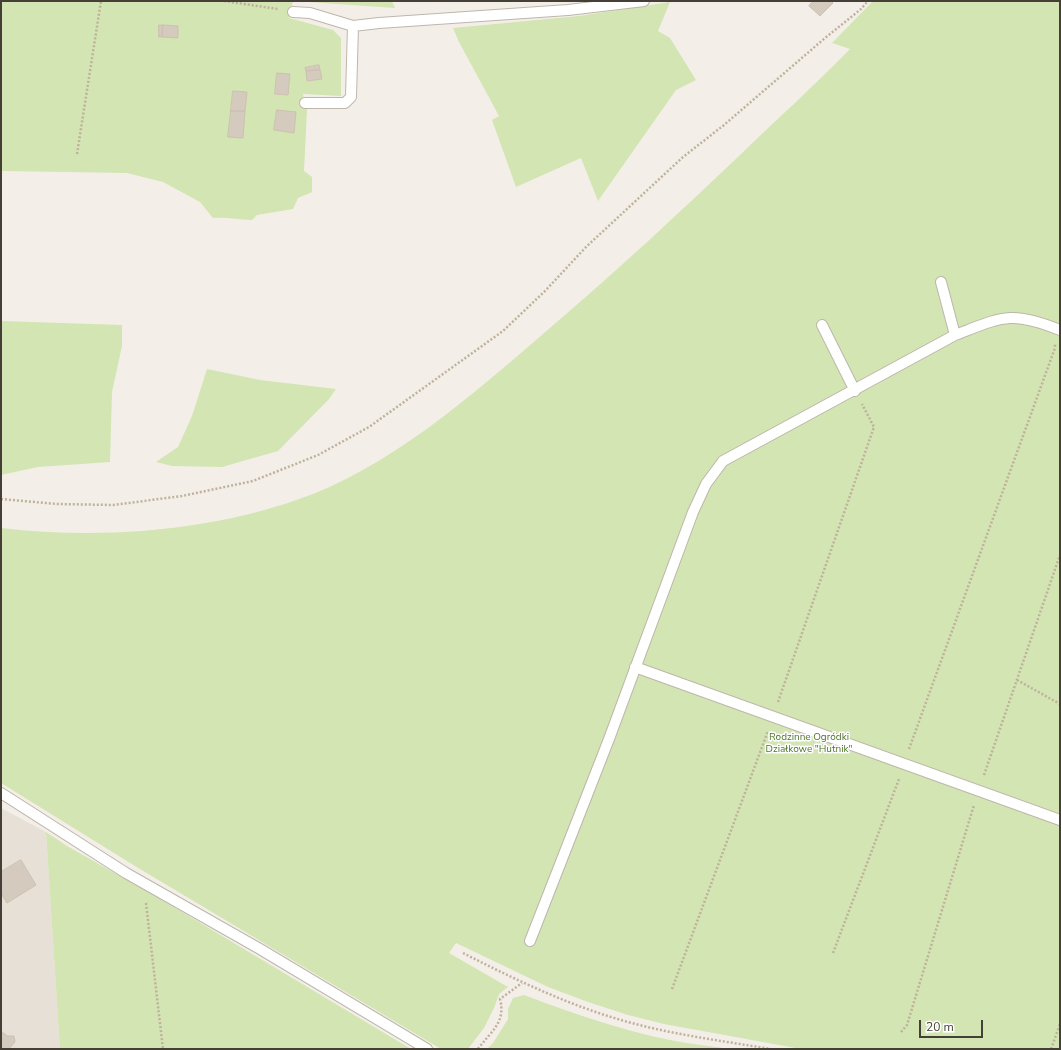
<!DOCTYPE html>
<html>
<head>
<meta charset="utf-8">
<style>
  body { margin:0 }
  #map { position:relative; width:1061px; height:1050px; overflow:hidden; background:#f3efe8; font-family:"Nunito Sans",sans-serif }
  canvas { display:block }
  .frame { position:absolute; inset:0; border:2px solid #463f37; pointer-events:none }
  .scale { position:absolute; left:919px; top:1020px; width:64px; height:18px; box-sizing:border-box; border:2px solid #463f37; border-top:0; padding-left:5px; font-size:12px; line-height:14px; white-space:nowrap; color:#463f37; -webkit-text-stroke:3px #fff; paint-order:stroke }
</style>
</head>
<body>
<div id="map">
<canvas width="1061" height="1050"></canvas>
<div class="frame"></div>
<div class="scale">20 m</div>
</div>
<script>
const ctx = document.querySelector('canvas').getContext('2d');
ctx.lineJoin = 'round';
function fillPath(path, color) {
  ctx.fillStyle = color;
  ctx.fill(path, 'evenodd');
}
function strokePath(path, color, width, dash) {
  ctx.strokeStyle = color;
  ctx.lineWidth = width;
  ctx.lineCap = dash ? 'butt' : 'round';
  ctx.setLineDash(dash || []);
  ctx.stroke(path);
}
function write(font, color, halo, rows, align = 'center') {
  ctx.font = font + ' "Nunito Sans",sans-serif';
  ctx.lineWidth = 3;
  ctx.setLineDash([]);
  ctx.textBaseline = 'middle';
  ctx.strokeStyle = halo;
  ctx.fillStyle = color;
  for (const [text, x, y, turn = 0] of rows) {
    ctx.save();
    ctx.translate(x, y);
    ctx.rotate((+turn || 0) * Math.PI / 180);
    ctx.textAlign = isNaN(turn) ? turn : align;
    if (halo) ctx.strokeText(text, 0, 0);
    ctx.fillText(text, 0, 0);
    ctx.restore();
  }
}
fillPath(new Path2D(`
  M1,808L46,832L60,1049H1Z`), '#e7e0d6');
fillPath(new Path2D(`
  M1,1H392L395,8L293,1L289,18L333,30L341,38V96L303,94L307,110L304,171L312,177V192L298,198L293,209L257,215L252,220C238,220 226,217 213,218L200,202L163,182L127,173L1,171Z
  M873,1H1060V1049H801L664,1024L628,1015L588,1002L548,987L456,943L449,953L508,987L499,994L494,1008L484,1028L468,1049H441L135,866L1,783V528C103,540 217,531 313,494C402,459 486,383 558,321C620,268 680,212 739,156C776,120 814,86 850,49L832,43Z
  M670,2L658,31L670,38L696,80L676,90L598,201L581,158L516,187L492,120L499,116L459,42L453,28L579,16Z
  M1,321L122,325V346L112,392L110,462L38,467L1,475Z
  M207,369L260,380L336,389L329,399L278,451L222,467L172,466L156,462L178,447L192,416Z
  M46,832L67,846L157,897L411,1049H60Z
  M524,995C572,1013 620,1030 670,1040C690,1044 711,1046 731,1049H487L493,1043L508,1019V1009L513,998Z`), '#d2e5b2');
const building = new Path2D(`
  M813,1H831L833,3L820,16L809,6Z
  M159,25H163L162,37H159Z
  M163,25L178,26V38L162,37Z
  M319,65L320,70L306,71L305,68Z
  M320,70L322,79L307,81L306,71Z
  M277,73L290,74L288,95L275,94Z
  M233,91L247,92L245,111H231Z
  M277,110L296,112L294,133L274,130Z
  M231,111H245L243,138L228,137Z
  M21,860L36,885L7,903L1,893V872Z
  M1,1033H4L7,1036H14L15,1042L9,1049H1Z`);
fillPath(building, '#d4cabd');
strokePath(building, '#cec1b1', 1);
const service = new Path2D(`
  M293,12L310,13L353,26L379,23L568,10L644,1
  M305,103H345L351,97L353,26
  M941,282L955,335
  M822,325L855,391
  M635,667L1060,820
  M1,793L126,873L260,949L427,1049
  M530,941L609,739L693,512L706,484L723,461L955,335C1002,317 1011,310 1060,330`);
strokePath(service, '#beb6ab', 12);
strokePath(new Path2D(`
  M224,1L278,9
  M77,154L101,1
  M1,499L57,504L113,505L182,496L253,481L318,455L369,427L503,331L545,291L586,247L683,157L724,125L825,38L861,9L868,1
  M1017,680L1060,704
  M778,702L874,427L862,404
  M909,749L1055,348V344
  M984,775L1060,555
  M146,903L163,1049
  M463,953C516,980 570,1006 628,1022C675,1035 723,1041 771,1049
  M833,953L899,779
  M672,989L768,731
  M901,1032L907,1025L974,805
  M478,1049C491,1031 506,1023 500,999L522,983
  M1051,1049L1060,1024`), '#bfb19c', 2.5, [2, 2]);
strokePath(service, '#fff', 10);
write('10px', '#4d752c', '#fff', [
  ["Rodzinne Ogródki",809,738],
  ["Działkowe \"Hutnik\"",809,750]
]);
</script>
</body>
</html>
